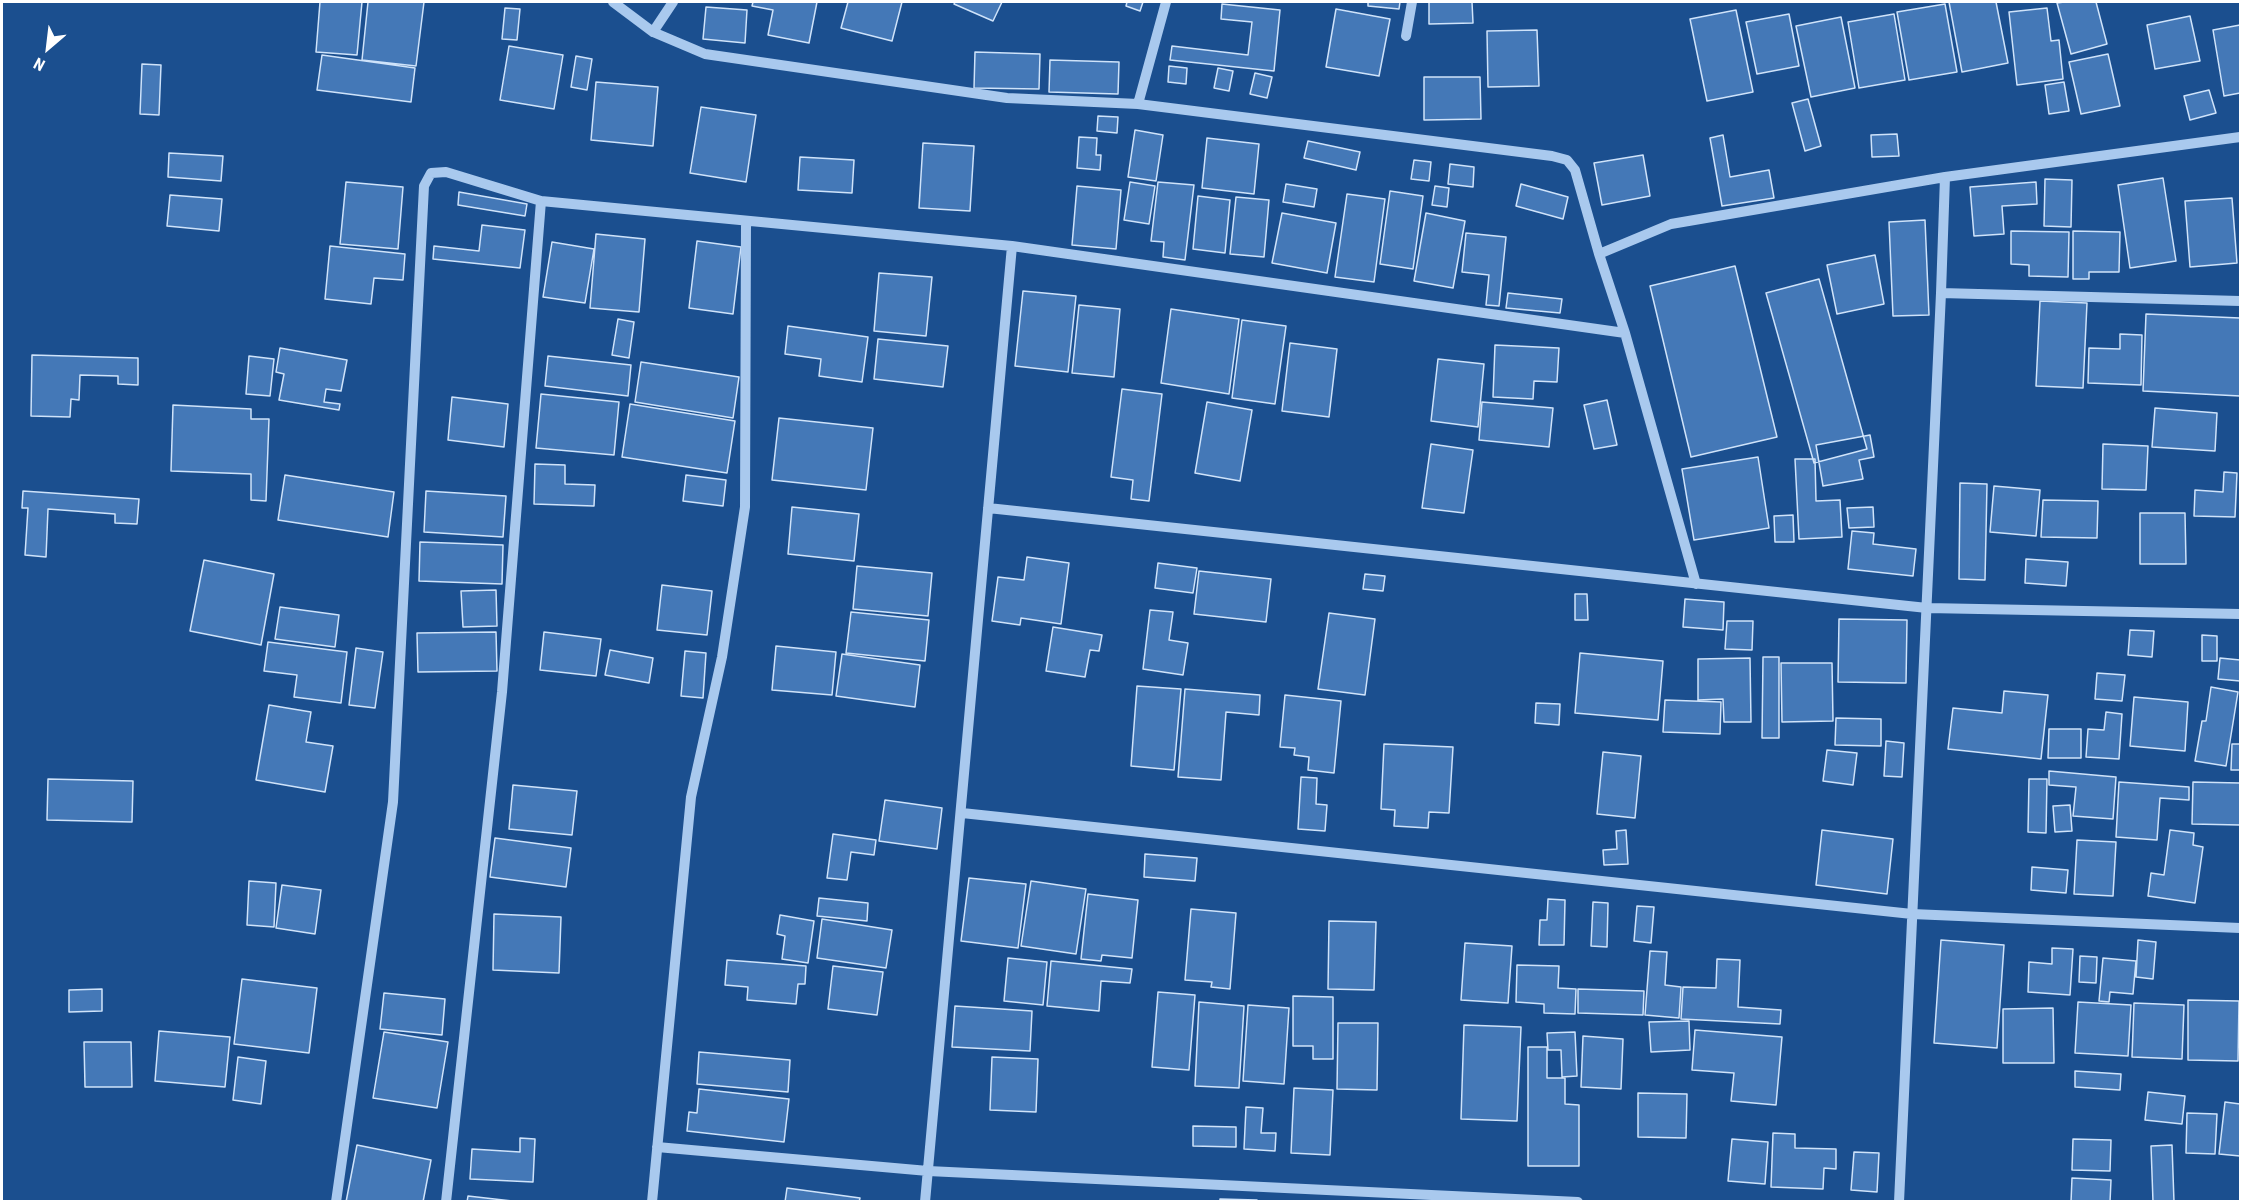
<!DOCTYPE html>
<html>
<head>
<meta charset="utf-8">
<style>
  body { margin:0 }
  #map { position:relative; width:2242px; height:1203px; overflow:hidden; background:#1b4f8f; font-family:"Roboto Condensed",sans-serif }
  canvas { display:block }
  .frame { position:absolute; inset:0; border:3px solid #fff; pointer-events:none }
  .north { position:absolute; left:18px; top:18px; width:60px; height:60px; -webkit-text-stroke:4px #1b4f8f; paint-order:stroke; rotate:208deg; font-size:16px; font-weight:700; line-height:24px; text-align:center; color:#fff }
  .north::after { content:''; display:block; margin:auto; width:21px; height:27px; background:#fff; clip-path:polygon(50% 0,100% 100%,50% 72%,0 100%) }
</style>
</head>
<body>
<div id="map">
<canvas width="2242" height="1203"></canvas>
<div class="frame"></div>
<div class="north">N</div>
</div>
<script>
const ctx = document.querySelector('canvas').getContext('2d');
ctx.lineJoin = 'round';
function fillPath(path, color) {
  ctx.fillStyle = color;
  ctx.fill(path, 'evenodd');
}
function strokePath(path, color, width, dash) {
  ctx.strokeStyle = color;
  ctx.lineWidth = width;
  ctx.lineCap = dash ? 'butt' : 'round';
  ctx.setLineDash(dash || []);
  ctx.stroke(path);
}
const building = new Path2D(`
  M320,2H362L357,55L316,52Z
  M368,2H424L416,66L362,60Z
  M753,2H817L809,43L768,35L773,10L752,6Z
  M848,2H902L892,41L841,28Z
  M955,2H1002L993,21L954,4Z
  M1127,2H1143L1140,11L1126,6Z
  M1368,2H1400L1399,9L1368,6Z
  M1429,2H1472L1473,23L1429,24Z
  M1949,2H1996L2008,63L1962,72Z
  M2064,2H2096L2107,44L2071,54L2057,3Z
  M1222,4L1280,10L1274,71L1170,60L1172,46L1248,55L1252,22L1221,19Z
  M1945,4L1957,72L1909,80L1897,12Z
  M706,7L747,10L745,43L703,39Z
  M505,8L520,9L517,40L502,39Z
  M2047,8L2051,41L2059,40L2063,79L2017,85L2009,12Z
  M1336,9L1390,19L1379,76L1326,67Z
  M1736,10L1753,92L1707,101L1690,19Z
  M1789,14L1799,66L1757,74L1746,22Z
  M1894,14L1905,80L1859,88L1848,22Z
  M2190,16L2200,61L2155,69L2147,25Z
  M1841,17L1855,88L1811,97L1796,26Z
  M2240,25V93L2224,96L2213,30Z
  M1537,30L1539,86L1488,87L1487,31Z
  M509,46L563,55L554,109L500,100Z
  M975,52L1040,54L1039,89L974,88Z
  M2108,54L2120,106L2081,114L2069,62Z
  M322,55L415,68L411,102L317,90Z
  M576,56L592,59L587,90L571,87Z
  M1050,60L1119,62L1118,94L1049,92Z
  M142,64L161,65L159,115L140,114Z
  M1169,66L1187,68L1186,84L1168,82Z
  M1218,68L1233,71L1229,91L1214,88Z
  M1255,73L1272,77L1267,98L1250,94Z
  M1424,77H1480L1481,119L1424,120Z
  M596,82L658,87L653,146L591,140Z
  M2064,82L2069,111L2049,114L2045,85Z
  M2209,90L2216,113L2190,120L2184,96Z
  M1808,99L1821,146L1805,151L1792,103Z
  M701,107L756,115L746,182L690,173Z
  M1098,116L1118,117L1117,133L1097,131Z
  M1135,130L1163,135L1156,181L1128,177Z
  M1897,134L1899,156L1872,157L1871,135Z
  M1723,135L1730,177L1769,170L1774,198L1722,206L1710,138Z
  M1079,137L1097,138L1096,155H1101L1100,170L1077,168Z
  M1207,138L1259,144L1254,194L1202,188Z
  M1308,141L1360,152L1356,170L1304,158Z
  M923,143L974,146L970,211L919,208Z
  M169,153L223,156L221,181L168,177Z
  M1643,155L1650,196L1602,205L1594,163Z
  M800,157L854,160L852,193L798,190Z
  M1414,160L1431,162L1429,181L1411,179Z
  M1450,164L1474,167L1473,187L1448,184Z
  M2163,178L2176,261L2130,268L2118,185Z
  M2045,179L2072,180L2071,227L2044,226Z
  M346,182L403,187L398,249L340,244Z
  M1130,182L1155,186L1149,224L1124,220Z
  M1158,182L1194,185L1185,260L1163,257L1164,242L1151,241Z
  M2036,182L2037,204L2002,206L2004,234L1974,236L1970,187Z
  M1286,184L1317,189L1314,207L1283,202Z
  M1521,184L1568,197L1563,219L1516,206Z
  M1077,186L1121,190L1116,249L1072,245Z
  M1435,186L1449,188L1447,207L1432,205Z
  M1390,191L1423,196L1413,269L1380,264Z
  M459,192L527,204L525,216L458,205Z
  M1347,194L1385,199L1374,282L1335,277Z
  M170,195L222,199L219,231L167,226Z
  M1198,196L1230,200L1225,253L1193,249Z
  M1236,197L1269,200L1264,257L1230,254Z
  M2232,198L2237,263L2190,267L2185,201Z
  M1282,213L1336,223L1327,273L1272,263Z
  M1426,213L1465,221L1453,288L1414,281Z
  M1925,220L1929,315L1893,316L1889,222Z
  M482,225L525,230L520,268L433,259L434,246L479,251Z
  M2011,231L2069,232L2068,277L2029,276V265L2011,264Z
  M2073,231L2120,232L2119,272H2089V279H2073Z
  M1466,233L1506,237L1499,306L1486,305L1489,275L1462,272Z
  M596,234L645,239L639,312L590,308Z
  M697,241L741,247L733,314L689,308Z
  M552,242L594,249L585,303L543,297Z
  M330,246L405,254L403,280L374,278L371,304L325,299Z
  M1875,255L1884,304L1837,314L1827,265Z
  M1735,266L1777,437L1691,457L1650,286Z
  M879,273L932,277L926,336L874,331Z
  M1819,279L1867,449L1814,463L1766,293Z
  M1023,291L1076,296L1068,372L1015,366Z
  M1508,293L1562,299L1560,313L1506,308Z
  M2040,301L2087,303L2083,388L2036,386Z
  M1079,305L1120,309L1114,377L1072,373Z
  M1171,309L1239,319L1229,394L1161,383Z
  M2146,314L2240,318V396L2143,391Z
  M618,319L634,322L629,358L612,355Z
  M1242,320L1286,326L1275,404L1232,398Z
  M788,326L868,337L862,382L819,376L821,359L785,354Z
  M2120,334L2142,335L2141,385L2088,383L2089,348L2120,349Z
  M878,339L948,346L943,387L874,379Z
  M1290,343L1337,349L1329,417L1282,411Z
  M1495,345L1559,348L1557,382L1534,381L1533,399L1493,397Z
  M280,348L347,360L341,391L326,389L324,402L340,404L339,410L279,400L284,374L276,372Z
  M32,355L138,358V385L118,384V376L80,375L79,400L71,399L70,417L31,416Z
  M249,356L274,359L270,396L246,394Z
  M548,356L631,365L628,396L545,386Z
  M1438,359L1484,364L1478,427L1431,421Z
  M641,362L739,377L733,418L635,402Z
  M1122,389L1162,394L1149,501L1131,499L1133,480L1111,477Z
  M541,394L619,402L614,455L536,448Z
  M452,397L508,404L504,447L448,440Z
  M1607,400L1617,445L1594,449L1584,405Z
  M1207,402L1252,410L1240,481L1195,473Z
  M1482,402L1553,408L1549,447L1479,440Z
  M630,404L735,421L727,473L622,457Z
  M173,405L251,409V419H269L266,501L251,500V474L171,471Z
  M2155,408L2217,413L2215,451L2152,447Z
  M779,418L873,428L866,490L772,480Z
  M1870,435L1874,457L1859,460L1863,479L1823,486L1816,445Z
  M1431,444L1473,450L1464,513L1422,508Z
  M2103,444L2148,446L2146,490L2102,489Z
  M1758,457L1769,528L1694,540L1682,469Z
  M1795,459H1815L1816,501L1840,500L1842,537L1799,539Z
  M535,464L565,465V484L595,485L594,506L534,504Z
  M2224,472L2237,473L2235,517L2194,516L2195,490L2223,492Z
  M285,475L394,492L388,537L278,520Z
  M686,475L726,480L723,506L683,501Z
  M1960,483L1987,484L1985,580L1959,579Z
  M1994,486L2040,490L2036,536L1990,532Z
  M23,491L139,499L137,524L115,523V514L48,509L46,557L25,555L28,508H22Z
  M426,491L506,496L503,537L424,532Z
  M2043,500L2098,501L2097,538L2041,537Z
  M792,507L859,514L854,561L788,554Z
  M1873,507L1874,527L1849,528L1847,508Z
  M2140,513H2185L2186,564H2140Z
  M1793,515L1794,542H1775L1774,516Z
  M1852,531L1874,533L1873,544L1916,549L1913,576L1848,569Z
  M420,542L503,545L502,584L419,581Z
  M1027,557L1069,563L1061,624L1021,618L1020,625L992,621L998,577L1024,580Z
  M2026,559L2068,562L2066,586L2025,583Z
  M204,560L274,574L261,645L190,631Z
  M1158,563L1197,568L1193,593L1155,588Z
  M857,566L932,573L928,616L853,609Z
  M1199,571L1271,579L1266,622L1194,614Z
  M1365,574L1385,576L1383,591L1363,589Z
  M662,585L712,591L707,635L657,630Z
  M496,590L497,626L463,627L461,591Z
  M1575,594H1587L1588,620H1575Z
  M1685,599L1724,602L1723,630L1683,627Z
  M280,607L339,615L335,647L275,639Z
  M1150,610L1173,612L1169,640L1188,643L1183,675L1143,669Z
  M851,612L929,620L925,661L846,653Z
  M1329,613L1375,619L1365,695L1318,689Z
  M1839,619L1907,620L1906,683L1838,682Z
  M1727,621H1753L1752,650L1725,649Z
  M1053,627L1102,635L1099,651L1090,650L1085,677L1046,671Z
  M2130,630L2154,631L2152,657L2128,655Z
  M496,632L497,671L418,672L417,633Z
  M544,632L601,639L596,676L540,670Z
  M2202,635L2217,636V661H2202Z
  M268,642L347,652L341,703L294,697L297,675L264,671Z
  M776,646L836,652L832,695L772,690Z
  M356,648L383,652L375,708L349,705Z
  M610,650L653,658L649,683L605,675Z
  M685,651L706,653L703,698L681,696Z
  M1580,653L1663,661L1658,720L1575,713Z
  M842,654L920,665L915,707L836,696Z
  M1763,657H1779V738H1762Z
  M1750,658L1751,722H1724L1723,699L1698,700V659Z
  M2220,658L2240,660V681L2218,679Z
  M1781,663H1832L1833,721L1782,722Z
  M2097,673L2125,675L2122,701L2095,699Z
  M1137,686L1181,689L1174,770L1131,766Z
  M2211,687L2238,692L2226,766L2195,761L2202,721H2206Z
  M1185,689L1260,695L1259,715L1226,712L1221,780L1178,777Z
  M2004,691L2048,695L2041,759L1948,749L1953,708L2002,713Z
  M1285,695L1341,701L1334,773L1308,770L1309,757L1294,755L1295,748L1280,747Z
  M2134,697L2188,702L2185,751L2130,746Z
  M1665,700L1721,702L1720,734L1663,732Z
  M1536,703L1560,704L1559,725L1535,723Z
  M269,705L311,712L306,742L333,746L325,792L256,780Z
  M2106,712L2122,714L2119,759L2086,757L2088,729L2104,730Z
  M1836,718L1881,719V746L1835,745Z
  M2049,729H2081V758H2048Z
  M1886,741L1904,743L1902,777L1884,776Z
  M1384,744L1453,747L1449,813L1429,812L1428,828L1394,826L1395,810L1381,809Z
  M2232,744H2240V770H2231Z
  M1827,750L1857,753L1853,785L1823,781Z
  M1603,752L1641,756L1635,818L1597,814Z
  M2049,771L2116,777L2113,819L2073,816L2076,787L2049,785Z
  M1301,777L1317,778L1316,804L1327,805L1325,831L1298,829Z
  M48,779L133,781L132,822L47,820Z
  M2029,779H2047L2046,833L2028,832Z
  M2119,782L2189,787V800L2160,798L2157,840L2116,837Z
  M2193,782L2240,783V825L2192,824Z
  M513,785L577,791L572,835L509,829Z
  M885,800L942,808L937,849L879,841Z
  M2070,805L2072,831L2055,832L2053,806Z
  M1626,830L1628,864L1604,865L1603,850L1617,849L1616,831Z
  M1822,830L1893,839L1887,894L1816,885Z
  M2170,830L2194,833L2193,845L2203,847L2195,903L2148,896L2151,873L2164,875Z
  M833,834L876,840L874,855L851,852L847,880L827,878Z
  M495,838L571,848L566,887L490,877Z
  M2077,840L2116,842L2113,896L2074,894Z
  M1145,854L1197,858L1195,881L1144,877Z
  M2032,867L2068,870L2066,893L2031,890Z
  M969,878L1026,884L1018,948L961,941Z
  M249,881L276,883L274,927L247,925Z
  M1031,881L1086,889L1076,954L1021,946Z
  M282,885L321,890L315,934L276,928Z
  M1088,894L1138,900L1132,958L1102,955L1101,961L1081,959Z
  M819,898L868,903L867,921L817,916Z
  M1548,899L1565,900L1564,945H1539L1540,920H1547Z
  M1593,902L1608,903L1607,947L1591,946Z
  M1637,906L1654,907L1651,943L1634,941Z
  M1191,909L1236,913L1230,989L1211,987L1212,982L1185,980Z
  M494,914L561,917L559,973L493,970Z
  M780,915L814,921L808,963L782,959L785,936L777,934Z
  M822,919L892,930L886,968L817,958Z
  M1329,921L1376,922L1374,990L1328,989Z
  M1941,940L2004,945L1997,1048L1934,1043Z
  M2138,940L2156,942L2153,979L2136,977Z
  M1465,943L1512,946L1508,1003L1461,1000Z
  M2052,948L2073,949L2070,995L2028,992L2029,962L2052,964Z
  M1650,951L1667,952L1665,985L1681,987L1679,1018L1645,1015Z
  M2080,956L2097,957L2096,983L2079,982Z
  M1008,958L1047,962L1043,1005L1004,1001Z
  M2103,958L2136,961L2133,994L2110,992L2109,1002L2099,1001Z
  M1717,959L1740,960L1738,1007L1781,1010L1780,1024L1681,1019L1683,987L1716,988Z
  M727,960L806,966L805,984H798L796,1004L747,1000L748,987L725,985Z
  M1051,961L1132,969L1130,983L1101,981L1099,1011L1047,1006Z
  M1517,965L1559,966L1558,988L1576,989L1575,1014L1544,1013V1004L1516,1002Z
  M833,966L883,972L877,1015L828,1009Z
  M242,979L317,988L309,1053L234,1044Z
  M102,989V1011L69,1012V990Z
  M1578,989L1644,991L1643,1015L1578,1013Z
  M1158,992L1195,995L1189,1070L1152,1067Z
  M384,993L445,999L442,1035L380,1029Z
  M1293,996L1333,997V1059H1313V1046H1293Z
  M2188,1000L2239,1001L2238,1061L2188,1060Z
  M1199,1002L1244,1006L1239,1088L1195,1086Z
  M2078,1002L2131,1005L2128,1056L2075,1053Z
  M2134,1003L2184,1005L2182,1059L2132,1057Z
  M1248,1005L1289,1008L1284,1084L1243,1081Z
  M955,1006L1032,1011L1030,1051L952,1047Z
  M2053,1008L2054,1063H2003V1009Z
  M1689,1021L1690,1050L1651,1052L1649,1022Z
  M1338,1023H1378L1377,1090L1337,1089Z
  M1464,1025L1521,1027L1517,1121L1461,1119Z
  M1695,1030L1782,1037L1776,1105L1731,1101L1734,1073L1692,1070Z
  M159,1031L230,1037L225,1087L155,1081Z
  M384,1032L448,1042L437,1108L373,1098Z
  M1575,1032L1577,1076L1562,1077L1561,1050H1548L1547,1033Z
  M1583,1036L1623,1039L1621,1089L1581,1087Z
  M84,1042H131L132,1087H85Z
  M1528,1047H1547V1078H1565V1104L1579,1105V1166H1528Z
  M699,1052L790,1060L788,1092L697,1084Z
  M238,1057L266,1061L261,1104L233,1100Z
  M992,1057L1038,1059L1036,1112L990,1110Z
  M2075,1071L2121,1074L2120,1090L2075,1087Z
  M1294,1088L1333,1090L1330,1155L1291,1153Z
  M699,1089L789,1099L784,1142L687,1131L689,1112L697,1113Z
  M2148,1092L2185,1096L2182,1124L2145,1120Z
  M1638,1093L1687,1094L1686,1138L1638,1137Z
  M2225,1102L2240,1104V1156L2219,1154Z
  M1246,1107L1263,1108L1261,1133H1276L1275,1151L1244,1149Z
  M2187,1113L2217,1114L2215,1154L2186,1153Z
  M1193,1126L1236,1127V1147L1193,1146Z
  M1773,1133L1795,1134V1148L1836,1149V1169L1824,1168L1823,1189L1771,1187Z
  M520,1138L535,1139L533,1182L470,1179L472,1149L520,1152Z
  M1732,1139L1768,1142L1765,1184L1728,1181Z
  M2073,1139L2111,1140L2110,1171L2072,1170Z
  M357,1145L431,1160L423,1202H346Z
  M2172,1145L2174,1202H2153L2151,1146Z
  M1854,1152L1879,1153L1877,1192L1851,1190Z
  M2072,1178L2111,1180L2110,1202H2071Z
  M787,1188L860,1198L859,1202H785Z
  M468,1196L521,1202H467Z
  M1220,1199L1257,1200V1202H1220Z`);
fillPath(building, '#4478b7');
strokePath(building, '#cfe3fa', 1.5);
strokePath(new Path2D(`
  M613,2L653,32L705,54L1007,98L1138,104L1552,156L1567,160L1575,170L1599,254L1671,224L1945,177L2240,137
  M653,32L673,2
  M1406,36L1412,2
  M1138,104L1166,2
  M1599,254L1625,333L1696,584
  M1941,293L2240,301
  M988,508L1927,608L2240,614
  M962,813L1912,914L2240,928
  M657,1147L928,1171L1578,1202
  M336,1202L393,802L424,186L431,173L446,172L541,201L1012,246L1625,333
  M446,1202L502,692L541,201
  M652,1202L691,797L722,657L745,507L746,222
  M925,1202L1012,246
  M1899,1202L1941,293L1945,177`), '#a9c9ee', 10);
</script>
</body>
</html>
